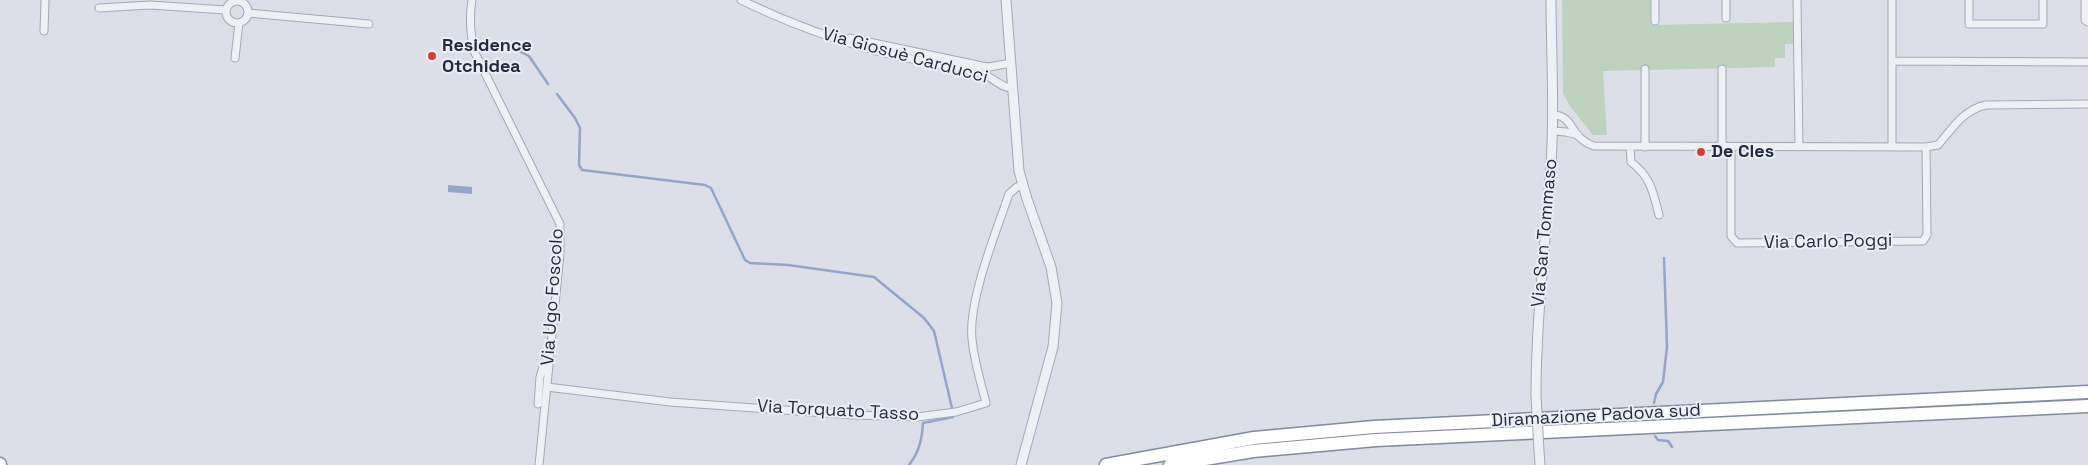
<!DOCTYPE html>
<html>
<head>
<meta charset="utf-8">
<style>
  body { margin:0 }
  canvas { display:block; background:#dcdfe7 }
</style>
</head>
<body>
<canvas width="2088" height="465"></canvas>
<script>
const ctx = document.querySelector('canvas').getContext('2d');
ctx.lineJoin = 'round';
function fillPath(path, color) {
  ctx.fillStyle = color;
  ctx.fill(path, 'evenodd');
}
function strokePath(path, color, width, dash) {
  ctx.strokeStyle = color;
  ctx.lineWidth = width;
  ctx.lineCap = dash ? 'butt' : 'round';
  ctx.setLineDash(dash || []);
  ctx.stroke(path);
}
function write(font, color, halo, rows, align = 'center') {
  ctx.font = font + ' "Space Grotesk",sans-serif';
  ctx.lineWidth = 4;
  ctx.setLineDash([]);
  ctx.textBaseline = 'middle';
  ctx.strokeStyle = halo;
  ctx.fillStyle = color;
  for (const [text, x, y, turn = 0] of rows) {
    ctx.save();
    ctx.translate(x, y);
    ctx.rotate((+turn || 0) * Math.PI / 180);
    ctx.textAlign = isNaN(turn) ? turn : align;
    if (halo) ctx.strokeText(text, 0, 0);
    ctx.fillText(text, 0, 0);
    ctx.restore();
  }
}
fillPath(new Path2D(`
  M1562,0H1650L1651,25L1793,22L1794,44H1785V58H1775V67L1603,71L1607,135H1593L1569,105L1563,93Z`), '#bed2bd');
fillPath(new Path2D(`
  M448,185L472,187V194L448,192Z`), '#94a5ca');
strokePath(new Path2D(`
  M485,43L519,51L529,56L548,84
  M557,94L575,118L580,128L579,165L582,170L705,185L711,188L745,260L750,263L788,265L874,277L924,318L934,331L952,408
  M1654,403L1656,394L1663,382L1667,347L1664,258
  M1655,436L1658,440L1668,441L1672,447
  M909,465C919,452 922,440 923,423L953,417`), '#94a5ca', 2.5);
const minor = new Path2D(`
  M472,0C469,19 470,35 475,53L560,224V254L539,465
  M741,0C786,22 835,40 884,53C916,61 949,65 981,73C993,77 1000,88 1013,88
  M1726,0V18
  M1797,0L1799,147
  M1892,0V147
  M1969,0V24H2043V0
  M2085,0V20L2088,22
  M226 12a11 11 0 1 1 22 0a11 11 0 1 1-22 0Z
  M99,8L150,5L225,10
  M248,13L369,24
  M1655,21V0
  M44,31L45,0
  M850,38L982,66L989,67L1011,63
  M235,58L239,23
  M1892,61L2088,62
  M1645,69V147
  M1722,69V147
  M1553,115C1567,115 1570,125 1577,135C1582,140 1588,144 1594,146L1926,147L1938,145C1953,128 1963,110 1986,105L2088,104
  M1552,131L1566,132L1578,135
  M1630,147L1631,162C1651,177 1653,192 1659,215
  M1731,147V236L1737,243L1923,241L1927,235L1926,147
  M547,387L670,402L854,415L917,417L956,412L986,403C981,383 974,361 972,339C968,301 996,232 1009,194L1017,187L1022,185
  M538,404L540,377L543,367L549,366`);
const tertiary = new Path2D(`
  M1006,0L1019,171L1027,199L1051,267L1057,303L1053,347L1021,465
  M1536,395C1536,317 1546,241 1551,163C1555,109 1551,55 1551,0
  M1539,451L1540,465`);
const motorway = new Path2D(`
  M0,464V465
  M1106,465L1254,438L1374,427L2088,392
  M1170,465L1253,451L1376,440L2088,406`);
strokePath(minor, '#a5a9b4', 9);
strokePath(tertiary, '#a5a9b4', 11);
strokePath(motorway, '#83899e', 15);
strokePath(minor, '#eff0f5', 7);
strokePath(tertiary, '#eff0f5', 9);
strokePath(motorway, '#fff', 12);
const tertiaryBridge = new Path2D(`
  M1536,395L1539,451`);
strokePath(tertiaryBridge, '#a5a9b4', 11, []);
strokePath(tertiaryBridge, '#eff0f5', 9);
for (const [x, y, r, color] of [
  [432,56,5,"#d53c38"],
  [1701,152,5,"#d53c38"]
]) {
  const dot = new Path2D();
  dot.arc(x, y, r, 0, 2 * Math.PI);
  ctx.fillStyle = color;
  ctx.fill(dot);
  strokePath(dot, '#ebeef5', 2);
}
write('bold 18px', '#252a3e', '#ebeef5', [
  ["Residence",442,46],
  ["Otchidea",442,67],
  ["De Cles",1711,152]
], 'left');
write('18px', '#252a3e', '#ebeef5', [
  ["Via Giosuè Carducci",905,56,15],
  ["Via San Tommaso",1545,233,-85],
  ["Via Carlo Poggi",1828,242,-1],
  ["Via Ugo Foscolo",553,297,-86],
  ["Via Torquato Tasso",838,411,3],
  ["Diramazione Padova sud",1596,416,-3]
]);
</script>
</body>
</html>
